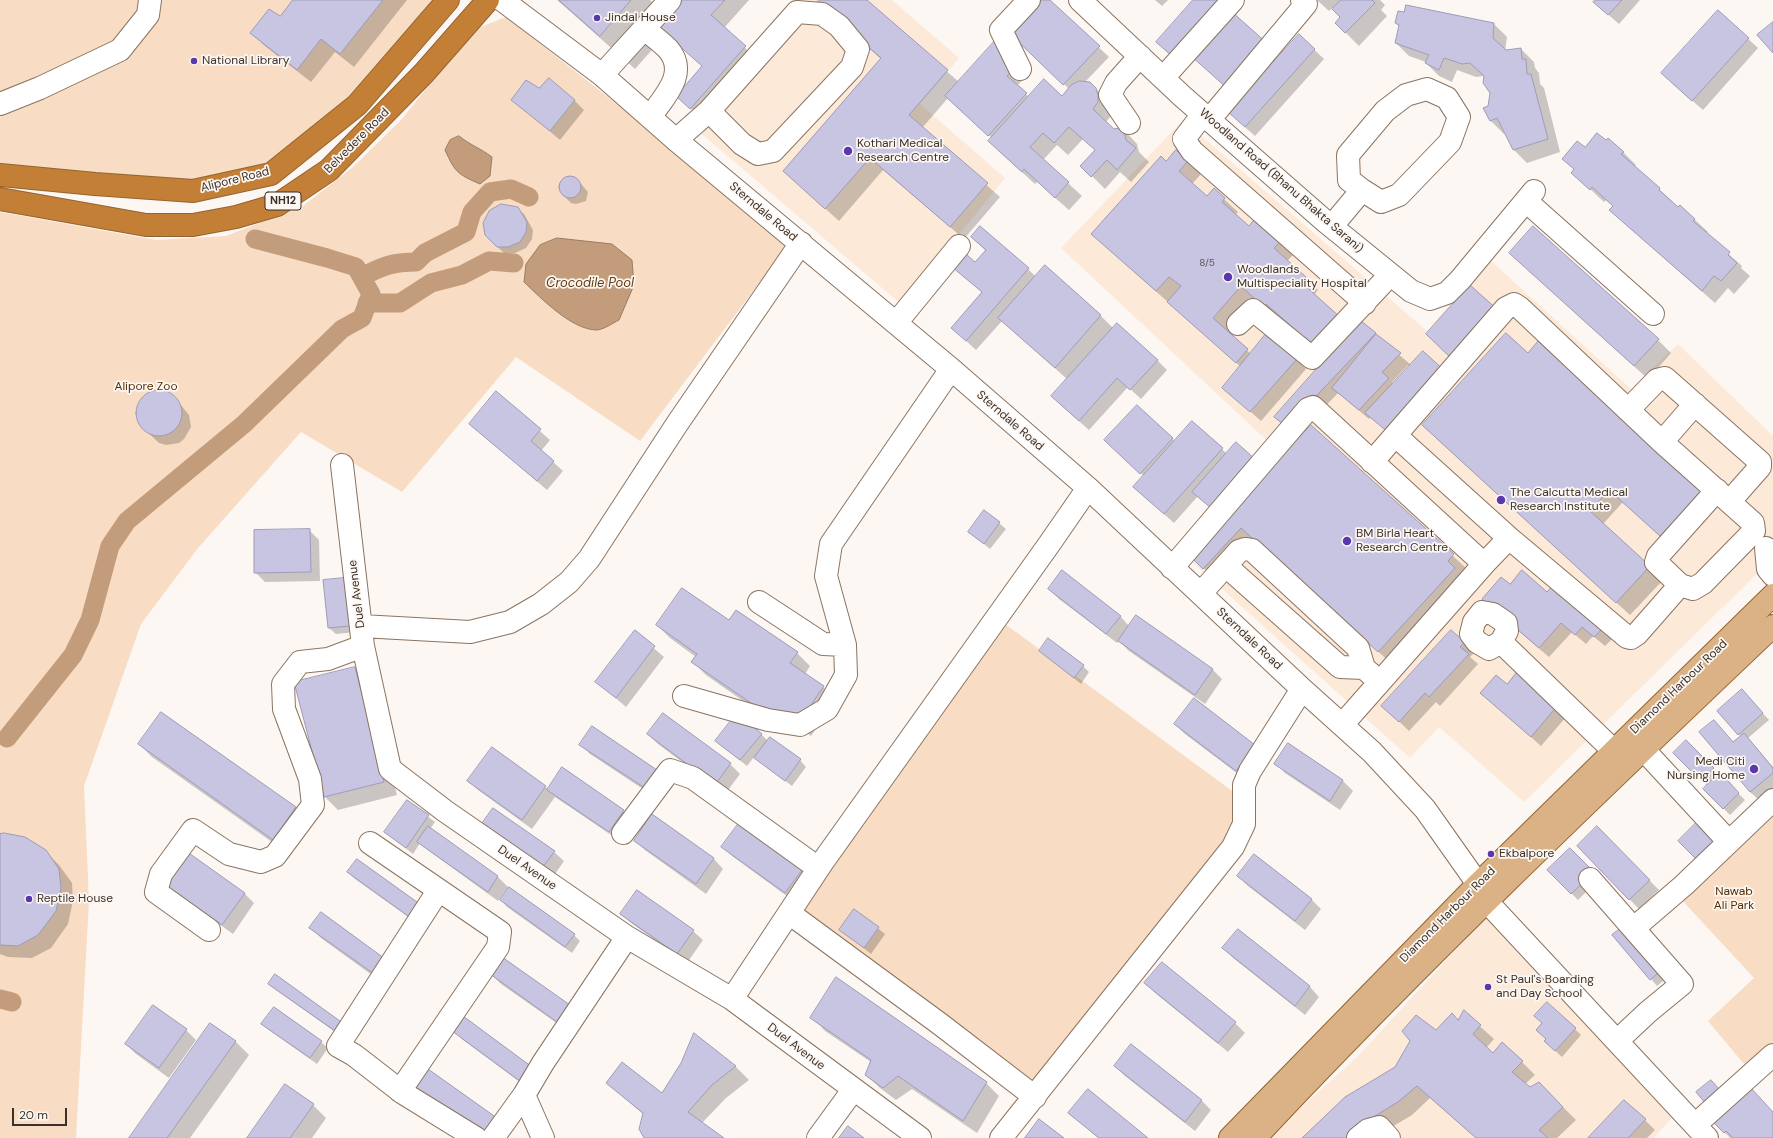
<!DOCTYPE html>
<html>
<head>
<meta charset="utf-8">
<style>
  body { margin:0 }
  #map { position:relative; width:1773px; height:1138px; overflow:hidden; background:#fdf7f3; font-family:"DM Sans",sans-serif }
  canvas { display:block }
  .scale { position:absolute; left:12px; top:1108px; width:55px; height:18px; box-sizing:border-box; border:2px solid #3b3128; border-top:0; padding-left:5px; font-size:12px; line-height:14px; white-space:nowrap; color:#3b3128; -webkit-text-stroke:3px #fdf7f3; paint-order:stroke }
</style>
</head>
<body>
<div id="map">
<canvas width="1773" height="1138"></canvas>
<div class="scale">20 m</div>
</div>
<script>
const ctx = document.querySelector('canvas').getContext('2d');
ctx.lineJoin = 'round';
function fillPath(path, color) {
  ctx.fillStyle = color;
  ctx.fill(path, 'evenodd');
}
function strokePath(path, color, width, dash) {
  ctx.strokeStyle = color;
  ctx.lineWidth = width;
  ctx.lineCap = dash ? 'butt' : 'round';
  ctx.setLineDash(dash || []);
  ctx.stroke(path);
}
function write(font, color, halo, rows, align = 'center') {
  ctx.font = font + ' "DM Sans",sans-serif';
  ctx.lineWidth = 3.5;
  ctx.setLineDash([]);
  ctx.textBaseline = 'middle';
  ctx.strokeStyle = halo;
  ctx.fillStyle = color;
  for (const [text, x, y, turn = 0] of rows) {
    ctx.save();
    ctx.translate(x, y);
    ctx.rotate((+turn || 0) * Math.PI / 180);
    ctx.textAlign = isNaN(turn) ? turn : align;
    if (halo) ctx.strokeText(text, 0, 0);
    ctx.fillText(text, 0, 0);
    ctx.restore();
  }
}
fillPath(new Path2D(`
  M799,0H892L959,58L920,104L1005,178L902,305L690,124Z
  M1183,120L1427,331L1489,259L1631,389L1678,344L1773,436V558L1524,802L1439,727L1410,758L1180,551L1276,449L1061,248Z
  M1487,916L1675,1114L1654,1138H1267L1356,1058Z`), '#fce9d8');
fillPath(new Path2D(`
  M0,0H439L358,99L287,159L237,182L0,179Z
  M506,17L791,241L640,441L516,357L402,492L301,432L198,548L141,624L84,786L89,901L76,1138H0V212L156,240L226,236L303,206L353,167L402,119L473,30Z
  M1001,621L1239,796L1238,827L1034,1092L793,912Z
  M1773,806V1049L1749,1070L1708,1021L1754,978L1679,897Z`), '#f8dcc3');
const water = new Path2D(`
  M459,136C470,145 480,148 492,157L490,176L480,184C457,174 455,172 445,150L450,140Z
  M557,238L612,244L632,260L634,285L619,320C613,323 603,330 596,330C571,329 542,299 524,282L526,264L540,245Z`);
fillPath(water, '#c39d7b');
strokePath(water, '#9a7d62', 1);
fillPath(new Path2D(`
  M293,0H407L354,67L335,52L311,82L265,46L251,33L280,18Z
  M557,0H650L667,17L678,0H749L724,28L758,60L704,121L677,96L703,67L666,34L635,69Z
  M820,0H865L959,82L1001,36L1026,76L1017,86L1029,97H1062L1069,89L1016,39L1049,0L1109,57L1084,83L1095,88L1109,102L1111,116L1105,123L1114,130H1124L1137,144L1139,152L1149,162L1131,182L1120,172L1105,189L1082,166L1096,151L1083,139L1068,155L1057,145L1043,160L1082,196L1069,210L1037,182L1035,184L1002,154L989,141L992,138L948,98L922,128L1000,197L964,239L883,170L839,221L784,171L881,59L831,15Z
  M1155,0H1168L1162,6Z
  M1317,0H1380L1385,5L1381,10L1387,16L1359,46L1336,23L1342,17L1332,8L1329,11Z
  M1596,0H1640L1619,24L1604,11Z
  M1718,11L1758,48L1703,110L1672,83Z
  M1396,23L1494,24L1507,37L1505,51L1521,49L1534,62L1535,68L1539,73L1540,84L1544,88L1560,152L1527,163L1513,149L1505,133L1504,134L1491,121V93L1485,77L1484,76L1476,77L1457,70L1452,82L1439,76L1426,63V62L1409,56L1396,43L1400,27Z
  M1299,35L1324,59L1255,136L1239,122Z
  M540,90L574,100L584,110L560,140L513,100Z
  M1585,149L1623,152L1636,165L1634,167L1659,189L1673,202L1672,203L1694,219L1708,232L1706,234L1742,266L1741,268L1750,276L1734,294L1728,288L1715,303L1624,223L1611,210L1614,207L1606,200L1604,202L1573,173L1575,170L1563,159Z
  M1188,161L1201,174L1192,184L1207,198L1214,190L1238,212L1235,215L1249,228L1258,217L1296,252L1287,261L1318,290L1314,295L1340,319L1360,321L1411,365L1399,442L1371,417L1369,419L1338,393L1297,436L1285,427L1275,417L1326,360L1280,317L1278,319L1255,298L1226,331L1251,354L1296,359L1306,369L1261,421L1224,388L1241,367L1106,247L1166,162ZM1408,365L1409,367L1393,384L1392,382Z
  M568,176L575,177L588,192L586,201L576,204L571,203L564,196L559,189L560,182Z
  M517,208L524,214L533,230L532,239L526,248L515,253H504L485,235Z
  M972,237L1028,269L1036,277L1100,315L1113,328L1157,360L1167,370L1141,399L1128,387L1089,430L1062,406L1067,379L1002,321L976,350L952,328L983,293L954,267L976,263L986,251Z
  M1524,266L1658,340L1671,353L1648,379Z
  M1528,355L1701,491L1674,549L1623,502L1603,524L1663,580L1630,615L1436,438Z
  M159,391L164,392L175,398L189,415L191,427L184,439L179,443L166,445L159,443L143,428L137,417V410L143,397L150,393Z
  M497,393L550,440L541,451L563,471L547,490L470,424Z
  M1137,406L1175,441L1222,449L1227,454L1221,517L1198,496L1174,523L1134,487L1144,476L1115,450Z
  M1311,426L1466,568L1392,664L1254,540L1217,581L1192,557Z
  M999,523L1006,529L990,549L969,532Z
  M309,530L319,540L320,581L265,582L255,572Z
  M344,579L351,586L356,632L336,634L329,628Z
  M1555,585L1612,639L1605,646L1593,636L1586,644L1572,632L1549,657L1493,609L1510,586L1547,594Z
  M1049,589L1120,616L1129,626L1136,616L1213,670L1222,679L1205,704L1129,651L1119,641L1117,643L1059,599Z
  M737,611L797,653L810,666L805,674L823,687L836,700L811,736L792,723L786,731L706,675L693,662L696,657L670,638L657,625L729,622Z
  M635,632L664,657L626,707L597,682Z
  M1464,643L1474,653L1470,657L1478,664L1440,706L1436,702L1409,731L1383,706Z
  M1040,651L1083,666L1089,672L1081,684Z
  M354,668L368,681L397,795L338,810L325,797L296,683Z
  M1518,672L1567,716L1541,746L1481,693L1507,685Z
  M1748,697L1769,720L1748,738L1773,767V791L1760,801L1750,792L1714,721L1734,743L1741,737L1718,711Z
  M161,713L295,808L308,821L286,852L152,757L139,744Z
  M663,714L730,764L740,774L725,794L658,744L648,734Z
  M1175,724L1255,746L1246,780L1185,734Z
  M761,734L768,741L800,760L806,767L792,786L762,764L754,757L747,766L723,747Z
  M1686,742L1745,800L1730,815L1704,789L1707,786L1675,753Z
  M581,745L656,770L655,797L590,754Z
  M1288,745L1343,781L1353,791L1340,810L1285,773L1276,763Z
  M492,748L548,789L623,811L633,820L620,841L555,797L532,829L478,790L469,781Z
  M407,801L435,822L430,829L498,877L508,887L498,901L429,851L420,843L413,854L385,832Z
  M493,809L554,852L564,861L553,877Z
  M652,816L714,859L723,869L706,894L645,850L635,840Z
  M739,825L802,871L811,881L795,902L732,856L723,846Z
  M1597,828L1659,890L1639,909L1578,846Z
  M0,835L45,851L59,865L72,883L73,901L68,924L51,948L32,958L8,957L0,954Z
  M186,852L245,894L254,903L233,934L175,892L165,883Z
  M357,860L421,926L355,879L348,872Z
  M1549,870L1599,879L1578,900Z
  M1238,876L1311,899L1321,909L1305,930L1248,886Z
  M501,900L574,935L580,941L572,953L507,907Z
  M855,910L885,934L871,954L841,930Z
  M321,914L387,986L321,938L311,928Z
  M621,914L693,931L703,940L687,963L631,923Z
  M1238,930L1310,987L1319,997L1305,1015L1233,958L1224,948Z
  M1614,935L1669,976L1657,986Z
  M491,974L569,1006L568,1031L501,984Z
  M275,976L345,1039L276,990L269,984Z
  M1146,983L1235,1023L1245,1033L1228,1052L1155,993Z
  M153,1006L186,1030L196,1040L169,1078L136,1054L126,1044Z
  M274,1008L321,1042L328,1048L317,1064L269,1030L263,1024Z
  M1464,1012L1494,1039L1486,1048L1493,1054L1522,1062L1535,1075L1525,1084L1530,1089L1539,1083L1576,1120L1557,1138H1476L1430,1098L1412,1115L1375,1137L1304,1138L1396,1067L1436,1032L1458,1021Z
  M812,1017L986,1083L999,1096L977,1133L912,1089L896,1100L880,1088L866,1075L871,1062L825,1031Z
  M463,1018L532,1091L463,1040L454,1031Z
  M211,1024L236,1042L249,1055L190,1138H130Z
  M1575,1029L1581,1035L1562,1057L1552,1048Z
  M695,1035L736,1067L749,1080L726,1098L702,1123L722,1138H645L644,1115L607,1083L662,1095L682,1063Z
  M1115,1066L1201,1100L1211,1110L1195,1131L1125,1076Z
  M313,1105L326,1118L312,1138H248Z
  M1773,1112V1138H1730L1715,1122Z
  M1070,1113L1147,1138H1098Z
  M1645,1120L1655,1130L1647,1138H1590Z`), '#0003');
strokePath(new Path2D(`
  M362,277C382,266 393,262 416,262L425,253L466,232L472,212L490,192L511,189L529,197
  M367,303H400L431,283L462,275L489,261L514,263
  M7,738L73,655L90,620L110,546L127,521L244,424L342,329L362,318L371,294L356,267L327,258L255,239
  M0,999L12,1002`), '#c39d7b', 19);
const building = new Path2D(`
  M293,0H383L340,54L321,39L297,70L250,33L269,9L280,16Z
  M559,0H631L600,36Z
  M681,0H725L711,15L746,46L690,109L676,96L702,66L658,27Z
  M819,0H867L948,70L909,115L988,183L950,227L870,158L825,209L783,171L881,58L817,2Z
  M1032,0H1050L1100,46L1063,85L1005,29Z
  M1193,0H1224L1173,57L1156,42Z
  M1341,0H1372L1375,3L1345,33L1335,23L1340,17L1332,9Z
  M1595,0H1622L1608,15L1593,2Z
  M1406,5L1494,23L1493,38L1506,50L1521,48L1522,59H1526L1527,74H1531L1548,139L1513,150L1497,118L1490,121L1483,108L1488,106L1490,93L1483,83L1484,76L1470,63L1462,64L1444,58L1439,70L1425,63L1429,55L1395,43L1399,25L1395,23L1398,11L1404,12Z
  M1718,10L1749,38L1692,101L1661,73Z
  M1231,11L1268,44L1228,89L1190,55Z
  M1773,22V53L1757,35Z
  M1001,34L1017,65L1007,76L1027,93L988,136L945,96Z
  M1299,34L1315,49L1245,127L1228,112Z
  M549,78L575,100L550,131L511,100L526,80L539,88Z
  M1044,79L1062,96L1071,85L1079,81L1090,82L1096,88L1098,95V102L1093,109L1114,129L1119,128L1124,130L1126,140L1136,148L1117,170L1107,160L1091,177L1080,166L1095,150L1069,127L1054,143L1043,133L1030,147L1069,182L1055,198L1024,169L1022,172L988,141Z
  M1597,133L1606,140L1608,138L1624,152L1621,154L1660,188L1659,190L1678,207L1680,205L1695,219L1693,221L1730,252L1728,255L1737,263L1721,281L1714,276L1702,291L1609,210L1613,206L1592,187L1590,190L1571,173L1574,169L1562,159L1577,141L1585,147Z
  M1176,150L1188,161L1179,171L1207,196L1214,188L1225,198L1222,202L1249,226L1258,215L1284,238L1274,248L1306,277L1301,282L1341,318L1313,349L1298,335L1299,333L1266,304L1264,307L1241,286L1213,318L1248,349L1236,363L1167,302L1181,286L1169,277L1156,291L1091,234L1161,156L1166,161Z
  M559 187a11 11 0 1 1 22 0a11 11 0 1 1-22 0Z
  M501,204L518,207L527,222L526,232L520,242L508,247H497L485,235L483,223L489,211Z
  M980,226L1029,268L966,341L951,328L982,292L952,267L965,253L975,262L986,250L971,237Z
  M1533,226L1659,339L1634,366L1509,253Z
  M1045,265L1101,315L1055,368L998,318Z
  M1470,285L1499,311L1455,362L1426,334Z
  M1360,320L1376,333L1287,427L1274,417Z
  M1117,323L1158,360L1130,390L1117,378L1079,421L1051,396Z
  M1506,333L1528,353L1538,341L1702,491L1660,536L1609,490L1590,511L1650,566L1616,603L1422,425Z
  M1376,334L1401,353L1382,372L1389,378L1359,410L1332,388Z
  M1265,335L1297,359L1250,412L1222,388Z
  M1423,351L1446,372L1389,433L1365,413Z
  M136 413a23 23 0 1 1 46 0a23 23 0 1 1-46 0Z
  M496,391L541,429L531,441L554,461L537,481L469,424Z
  M1137,405L1173,438L1140,474L1104,440Z
  M1192,421L1223,448L1164,514L1133,487Z
  M1311,425L1454,554L1448,561L1455,568L1378,652L1241,528L1203,569L1191,557Z
  M1236,442L1255,459L1211,508L1192,492Z
  M984,510L1000,522L984,544L968,532Z
  M310,529L311,572L254,573V530Z
  M1062,570L1121,616L1106,634L1048,589Z
  M1522,570L1547,592L1555,583L1603,628L1594,637L1582,627L1575,635L1561,623L1539,648L1482,599L1501,577L1510,584Z
  M344,578L350,626L328,628L323,580Z
  M682,588L729,620L736,610L798,652L790,663L824,686L798,724L778,710L773,718L691,662L697,654L656,625Z
  M1136,615L1213,669L1195,695L1118,641Z
  M635,630L655,646L616,698L595,682Z
  M1451,630L1465,642L1460,647L1469,654L1429,697L1425,693L1399,722L1381,706Z
  M1048,638L1084,665L1074,678L1039,651Z
  M355,667L384,782L324,797L294,682Z
  M1518,671L1558,705L1531,737L1480,693L1496,675L1507,684Z
  M1742,689L1763,713L1738,735L1717,711Z
  M1194,698L1255,745L1236,771L1174,724Z
  M161,712L296,807L273,840L138,744Z
  M663,713L731,763L715,785L647,734Z
  M737,713L762,734L740,760L715,741Z
  M1714,720L1733,742L1744,733L1773,768V773L1750,792L1699,732Z
  M592,726L657,770L645,788L579,745Z
  M770,737L801,759L785,781L754,758Z
  M1686,740L1714,768L1701,781L1673,753Z
  M1288,743L1343,780L1330,801L1274,764Z
  M492,747L546,786L522,820L467,781Z
  M562,767L624,810L609,832L547,790Z
  M1720,772L1739,793L1723,809L1703,789Z
  M407,800L429,815L406,848L384,832Z
  M493,808L555,851L542,868L481,825Z
  M652,814L714,858L696,884L634,841Z
  M1699,820L1722,844L1702,865L1678,841Z
  M739,823L802,870L785,893L721,847Z
  M428,826L498,876L488,892L417,842Z
  M1597,826L1650,880L1629,900L1577,846Z
  M4,833L25,837L46,850L59,869L61,888L56,911L38,935L18,946L0,945V834Z
  M1570,848L1594,872L1571,894L1547,870Z
  M186,851L245,893L222,925L163,883Z
  M1254,854L1312,899L1295,921L1237,876Z
  M357,859L424,907L415,921L347,872Z
  M509,887L575,934L565,947L500,900Z
  M637,890L694,930L677,954L620,914Z
  M854,909L879,927L864,948L839,930Z
  M321,912L388,961L377,976L309,928Z
  M1626,924L1663,969L1650,980L1612,935Z
  M1238,929L1310,986L1295,1006L1222,948Z
  M502,957L570,1005L557,1022L490,974Z
  M1162,962L1236,1022L1218,1043L1144,983Z
  M275,974L344,1024L338,1033L268,984Z
  M836,977L987,1082L963,1121L898,1076L883,1088L865,1075L871,1060L810,1018Z
  M1547,1002L1576,1028L1555,1051L1544,1041L1546,1039L1536,1030L1542,1023L1534,1016Z
  M153,1005L187,1029L159,1068L125,1044Z
  M274,1007L322,1041L310,1058L261,1024Z
  M1464,1010L1481,1025L1473,1034L1493,1053L1502,1042L1523,1061L1512,1072L1530,1087L1539,1082L1563,1107L1539,1130L1548,1138H1476L1417,1086L1398,1102L1362,1124L1348,1138H1302L1345,1097L1395,1067L1410,1041L1402,1031L1416,1015L1436,1030L1452,1013L1458,1020Z
  M463,1016L532,1067L521,1082L452,1031Z
  M210,1023L236,1041L167,1138H129Z
  M694,1033L736,1066L712,1085L688,1112L724,1138H644L639,1129L643,1113L606,1083L622,1062L662,1093L681,1063Z
  M1131,1044L1202,1100L1185,1122L1114,1066Z
  M428,1069L497,1118L483,1138L414,1089Z
  M1711,1080L1720,1090L1705,1103L1696,1092Z
  M285,1084L314,1104L290,1138H247Z
  M1750,1087L1773,1112V1138H1733L1726,1131L1724,1133L1713,1122Z
  M1088,1089L1148,1138H1099L1068,1113Z
  M1624,1100L1646,1119L1628,1138H1588Z
  M1039,1119L1064,1138H1025Z
  M848,1126L864,1138H839Z`);
fillPath(building, '#c8c5e3');
strokePath(building, '#9e9bb8', 1);
const minor = new Path2D(`
  M502,0L602,75L676,140L951,369L1088,488L1302,689L1372,752L1425,809L1478,884L1490,905L1707,1138
  M1080,0L1182,96L1326,222L1411,291L1430,299L1447,293L1460,280L1534,191
  M644,29C652,35 661,42 668,49C689,73 664,97 650,117
  M1020,69L1001,30L1029,0
  M602,75L670,0
  M1163,78L1233,0
  M0,104L40,88L120,50L148,15L150,0
  M1203,114L1184,139L1192,151L1365,303
  M1209,120L1306,4L1302,0
  M1129,123L1110,95L1116,83L1140,56
  M676,140L709,111L797,12L822,14L839,26L858,49L852,67L773,151L758,154L742,144L709,111
  M1526,201L1653,314
  M1332,226L1362,190L1381,202L1399,195L1450,142L1459,117L1447,98L1427,89L1406,95L1385,111L1348,155L1349,180L1362,190
  M896,323L959,246
  M1238,324L1253,310L1312,358L1390,275
  M1628,410L1657,380L1665,378L1760,462V467L1730,501
  M1662,442L1695,404
  M1372,462L1506,308L1514,304L1520,308L1662,442L1753,523L1754,531L1703,583L1693,589L1680,585L1637,634L1631,638L1627,637L1509,538L1396,436
  M342,465L363,646L390,769L445,811L627,937L732,999L920,1138
  M1766,548L1768,569L1773,575
  M1226,566L1340,667L1364,668
  M1172,568L1308,409L1313,407L1484,564
  M1680,585L1656,562L1658,556L1717,490
  M1201,593L1239,551L1245,549L1252,550L1358,648L1364,668L1380,682
  M759,602L823,644L845,645
  M361,626L470,632L510,622L541,604L569,582L589,559L677,424L801,243
  M1501,642L1507,631L1506,623L1493,614L1482,612L1474,622L1471,634L1477,642L1489,649L1501,642L1614,751
  M684,696L768,720L800,725L827,709L846,675L845,645L826,576L831,544L951,369
  M1342,725L1484,564L1509,538
  M1643,749L1729,842
  M623,833L670,770L693,778L818,868
  M370,843L500,932L498,947L400,1091
  M1590,879L1682,984L1648,1012L1617,1041
  M438,891L338,1046L354,1055L403,1093L476,1138
  M789,913L940,1024L1035,1097
  M1634,928L1684,885L1773,800
  M209,930L156,892L161,874L193,830L229,854L261,862L275,856L313,805L310,779L284,709L283,684L300,662L328,659L363,646
  M732,999L824,860L1050,543L1088,488
  M524,1095L543,1138
  M1695,1125L1773,1055
  M493,1138L524,1095L543,1063L627,937
  M818,1138L853,1090
  M1001,1138L1233,847L1244,824V785L1250,771L1302,689
  M1358,1138L1368,1130L1379,1127L1389,1138`);
const major = new Path2D(`
  M1230,1138L1478,884L1773,595
  M1255,1138C1421,961 1597,793 1773,626`);
const highway = new Path2D(`
  M0,175L95,184L193,191L271,174L357,105L448,0
  M0,199L146,225H193L236,217L277,205L329,170L424,73L488,0`);
strokePath(minor, '#8b7460', 24);
strokePath(major, '#936431', 24);
strokePath(highway, '#936431', 24);
strokePath(minor, '#fff', 22);
strokePath(major, '#dbb286', 22);
strokePath(highway, '#c37f36', 22);
for (const [x, y, r, color] of [
  [597,18,4,"#5a37af"],
  [194,61,4,"#5a37af"],
  [848,151,5,"#5a37af"],
  [1228,277,5,"#5a37af"],
  [1501,500,5,"#5a37af"],
  [1347,541,5,"#5a37af"],
  [1754,769,5,"#5a37af"],
  [1491,854,4,"#5a37af"],
  [29,899,4,"#5a37af"],
  [1488,987,4,"#5a37af"]
]) {
  const dot = new Path2D();
  dot.arc(x, y, r, 0, 2 * Math.PI);
  ctx.fillStyle = color;
  ctx.fill(dot);
  strokePath(dot, '#fdf7f3', 1.5);
}
write('10px', '#5e5657', null, [
  ["8/5",1207,263]
]);
for (const [x, y, w] of [
  [283,201,36]
]) {
  const box = new Path2D();
  box.roundRect(x - w / 2, y - 9, w, 18, 3);
  ctx.fillStyle = '#fdf7f3';
  ctx.fill(box);
  strokePath(box, '#3b3128', 1);
}
write('bold 11px', '#3b3128', null, [
  ["NH12",283,201]
]);
write('12px', '#3b3128', '#fdf7f3', [
  ["Jindal House",605,18],
  ["National Library",202,61],
  ["Kothari Medical",857,144],
  ["Research Centre",857,158],
  ["Woodlands",1237,270],
  ["Multispeciality Hospital",1237,284],
  ["The Calcutta Medical",1510,493],
  ["Research Institute",1510,507],
  ["BM Birla Heart",1356,534],
  ["Research Centre",1356,548],
  ["Medi Citi",1745,762,"right"],
  ["Nursing Home",1745,776,"right"],
  ["Ekbalpore",1499,854],
  ["Reptile House",37,899],
  ["St Paul's Boarding",1496,980],
  ["and Day School",1496,994]
], 'left');
write('12px', '#3b3128', '#fdf7f3', [
  ["Belvedere Road",357,141,-45],
  ["Alipore Road",235,180,-14],
  ["Woodland Road (Bhanu Bhakta Sarani)",1281,181,41],
  ["Sterndale Road",763,212,40],
  ["Sterndale Road",1010,421,41],
  ["Duel Avenue",357,594,-97],
  ["Sterndale Road",1249,639,43],
  ["Diamond Harbour Road",1679,687,-44],
  ["Duel Avenue",527,868,35],
  ["Diamond Harbour Road",1448,915,-45],
  ["Duel Avenue",796,1047,37]
]);
write('12px', '#532e01', '#fdf7f3', [
  ["Alipore Zoo",146,387],
  ["Nawab",1734,892],
  ["Ali Park",1734,906]
]);
write('italic 13px', '#613c12', '#fdf7f3', [
  ["Crocodile Pool",590,284]
]);
</script>
</body>
</html>
